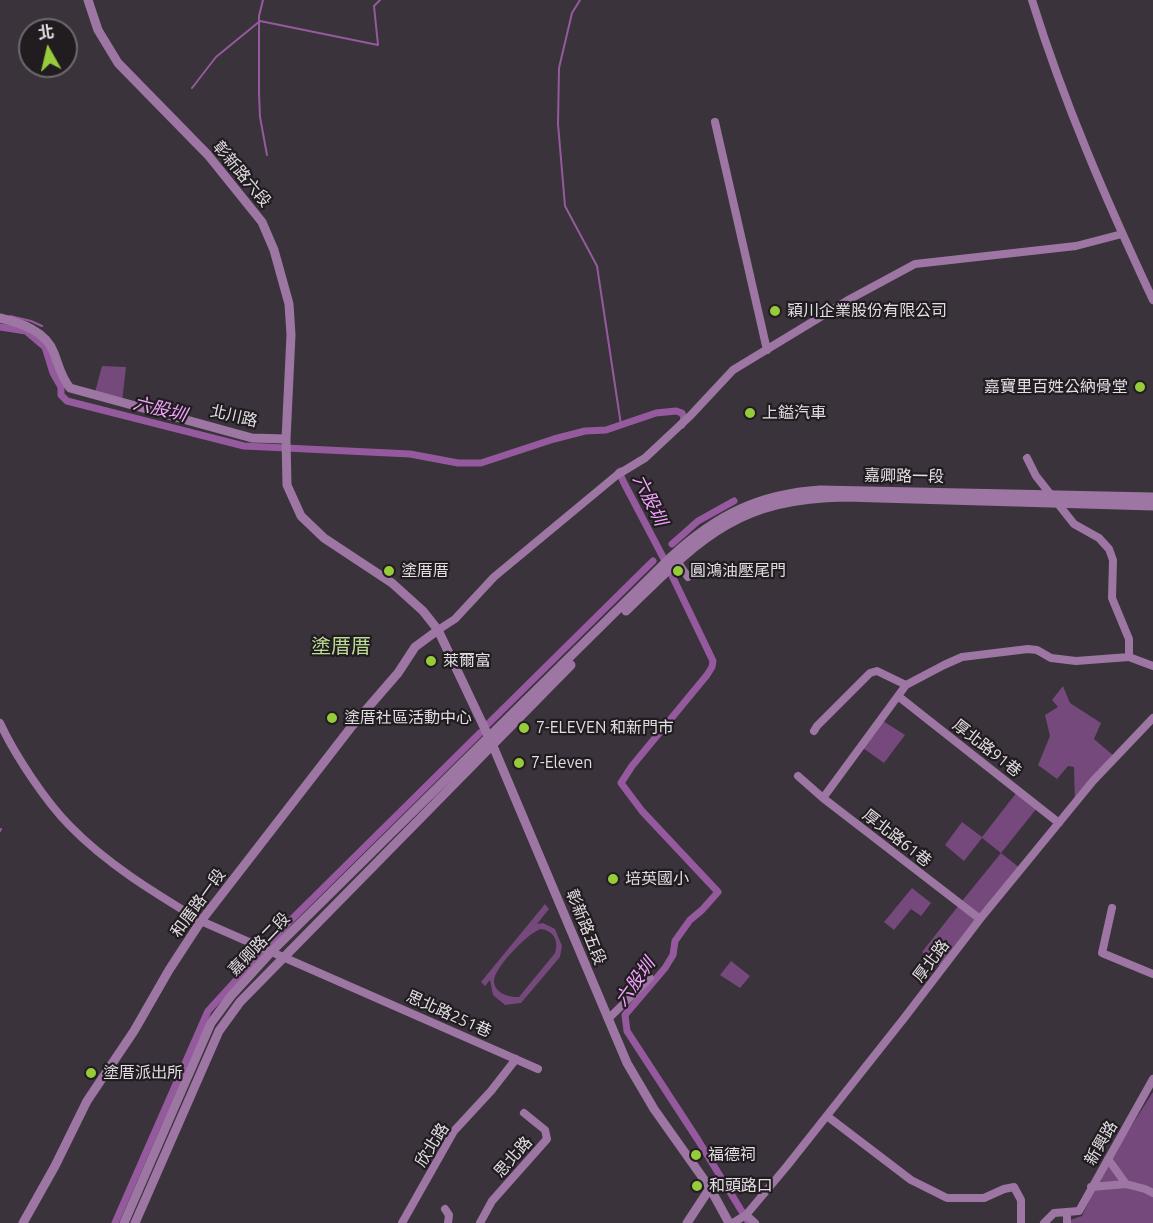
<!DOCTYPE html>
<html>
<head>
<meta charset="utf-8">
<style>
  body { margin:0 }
  #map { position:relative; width:1153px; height:1223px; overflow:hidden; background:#3a333b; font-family:Ubuntu,"Noto Sans TC",sans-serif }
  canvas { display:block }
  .north { position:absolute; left:18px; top:18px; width:60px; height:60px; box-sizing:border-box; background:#201c20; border:2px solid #6e696e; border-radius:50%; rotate:352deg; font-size:16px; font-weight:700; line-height:24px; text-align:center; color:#e2dde2 }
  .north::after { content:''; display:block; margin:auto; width:21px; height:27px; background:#96cc39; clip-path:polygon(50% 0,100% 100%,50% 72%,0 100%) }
</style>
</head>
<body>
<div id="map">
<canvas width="1153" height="1223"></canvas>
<div class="north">北</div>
</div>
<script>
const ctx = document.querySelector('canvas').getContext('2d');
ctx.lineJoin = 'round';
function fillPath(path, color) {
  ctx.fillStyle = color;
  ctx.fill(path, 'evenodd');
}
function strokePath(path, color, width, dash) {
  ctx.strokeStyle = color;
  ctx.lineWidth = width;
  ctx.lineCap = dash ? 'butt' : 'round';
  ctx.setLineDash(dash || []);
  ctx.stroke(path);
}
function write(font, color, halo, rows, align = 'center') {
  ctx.font = font + ' Ubuntu,"Noto Sans TC",sans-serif';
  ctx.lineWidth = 4.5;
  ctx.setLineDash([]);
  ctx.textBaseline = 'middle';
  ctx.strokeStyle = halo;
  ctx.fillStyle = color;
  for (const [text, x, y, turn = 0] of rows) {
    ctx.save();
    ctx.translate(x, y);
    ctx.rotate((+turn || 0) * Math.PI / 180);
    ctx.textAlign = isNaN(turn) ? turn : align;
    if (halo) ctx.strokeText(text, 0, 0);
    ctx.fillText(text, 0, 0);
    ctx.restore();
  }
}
fillPath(new Path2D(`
  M102,366L126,367L122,402L94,396Z
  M1063,686L1070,703L1101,723L1094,739L1114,756L1075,805L1074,767L1068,766L1057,779L1038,765L1050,736L1045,715L1058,707L1052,700Z
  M883,721L905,735L884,763L863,748Z
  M1017,792L1037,808L1001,853L1021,869L982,915L979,914L962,901L1001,853L982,838L964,861L945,845L962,822L982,837Z
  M912,888L931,903L921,916L911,909L894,930L884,922Z
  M545,904L549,909L537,924L543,923L555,929L562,946L560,957L521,1003L505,1005L493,995L490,980L485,986L481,982ZM541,929C554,931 559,941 555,953L519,997C504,998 487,988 497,972C504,959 528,933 541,929Z
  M959,905L976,918L942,968L922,952Z
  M731,961L750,976L740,988L720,975Z
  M1153,1092V1223H1070V1220L1082,1216L1107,1164Z`), '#75497c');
strokePath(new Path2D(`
  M263,0L259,16V93L260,117L267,155
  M580,0L572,13L559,68L558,124L565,206L597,266L621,425
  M192,88L216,57L260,21L378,45L374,6L380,0
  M10,316L31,321L42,326
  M0,831L1,829`), '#955a9d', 2);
strokePath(new Path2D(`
  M0,327L26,331L45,347L53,373L61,387V395L67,401L244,446L410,454L458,463H481L554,439L585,431L606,430L656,413L676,411L682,413L684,418L682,425
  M621,471L619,472L624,483L664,559L713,661L712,667L707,675L632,766L621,783L642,811L718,892L702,910L690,920L675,941L673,955L665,968L625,1015L627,1031L698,1140L749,1223
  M672,544L698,521L734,501
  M488,724L653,561
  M115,1223L208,1011L291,920L480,733`), '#955a9d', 7);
strokePath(new Path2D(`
  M1032,0C1064,103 1107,202 1153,300
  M715,122L767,350
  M1027,458L1036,476L1074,524L1099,538L1109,549L1113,560L1112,598L1129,639V657
  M677,561L688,577
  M438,630L455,619L494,577L617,475L645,458L691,415L733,370L850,299L915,264L1076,246L1122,234
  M898,696L1059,823
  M0,723C14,754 46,802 70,826C108,865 155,893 201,921L538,1069
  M814,731L817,726L870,673L877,671L906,685
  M798,776L823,798L980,919
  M823,798L906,685L944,665L962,657L1028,649L1037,650L1051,658L1076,661L1129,657L1153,666
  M1112,908L1102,953L1153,974
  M608,1019L650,978
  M827,1116L911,1180L947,1198H984L1004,1189L1014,1187L1021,1200V1223
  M1108,1159L1126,1184L1145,1189L1153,1193
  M1091,1187L1126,1184
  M445,1209L449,1215L448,1223
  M746,1215L755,1223
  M402,1223L454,1131L491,1091L516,1059
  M480,1223L492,1201L547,1139L545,1130L524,1113
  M733,1223L746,1215L787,1166L905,1017L980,919L1093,781L1153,718
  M1044,1223L1054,1213L1079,1211L1153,1079
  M1067,1223V1212`), '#9e76a4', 8);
strokePath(new Path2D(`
  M88,0L98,30L118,63L208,155L262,222L274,250L289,304L291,335L286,439L287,485L301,516L324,538L392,583L423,611L438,630L493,746L627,1063L654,1109L710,1188L729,1223
  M0,318C21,323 46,331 54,353C59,366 61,377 70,388L252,438L286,439
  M626,611C700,539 735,499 845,497L1153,506
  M23,1223L55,1166L87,1101L134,1031L169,970L201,921L352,726L398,673L415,647L438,630
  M124,1223L211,1023L231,996L272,951L672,556C717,515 759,494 820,490L1153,497
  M135,1223L219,1031L240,1002L571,665
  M687,1223L710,1188`), '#9e76a4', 9);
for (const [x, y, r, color] of [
  [775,311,6,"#96cc39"],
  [1140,387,6,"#96cc39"],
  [750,413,6,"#96cc39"],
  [389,571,6,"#96cc39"],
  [678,571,6,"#96cc39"],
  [431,661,6,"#96cc39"],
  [332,718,6,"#96cc39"],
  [524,728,6,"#96cc39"],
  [519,763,6,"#96cc39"],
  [613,879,6,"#96cc39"],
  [91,1073,6,"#96cc39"],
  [696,1155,6,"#96cc39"],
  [697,1186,6,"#96cc39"]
]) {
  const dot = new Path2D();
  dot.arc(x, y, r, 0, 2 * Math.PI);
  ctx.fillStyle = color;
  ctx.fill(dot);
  strokePath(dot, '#201c20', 2);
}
write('16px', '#e2dde2', '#201c20', [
  ["彰新路六段",242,174,50],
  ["北川路",234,416,13],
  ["嘉卿路一段",904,476,1],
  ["厚北路91巷",987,748,38],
  ["厚北路61巷",897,838,38],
  ["和厝路一段",198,903,-54],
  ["彰新路五段",586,927,68],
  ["嘉卿路二段",259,944,-46],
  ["厚北路",931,961,-53],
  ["思北路251巷",449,1014,24],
  ["新興路",1101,1143,-60],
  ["欣北路",432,1145,-58],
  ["思北路",513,1157,-48]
]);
write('16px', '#e2dde2', '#201c20', [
  ["穎川企業股份有限公司",787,311],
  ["嘉寶里百姓公納骨堂",1128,387,"right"],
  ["上鎰汽車",762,413],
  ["塗厝厝",401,571],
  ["圓鴻油壓尾門",690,571],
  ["萊爾富",443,661],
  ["塗厝社區活動中心",344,718],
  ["7-ELEVEN 和新門市",536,728],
  ["7-Eleven",531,763],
  ["培英國小",625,879],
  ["塗厝派出所",103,1073],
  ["福德祠",708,1155],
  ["和頭路口",709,1186]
], 'left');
write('italic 18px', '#f3a3fe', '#201c20', [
  ["六股圳",160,409,14],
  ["六股圳",650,500,64],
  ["六股圳",635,982,-54]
]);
write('20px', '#bddc95', '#201c20', [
  ["塗厝厝",341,646]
]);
</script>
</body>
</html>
